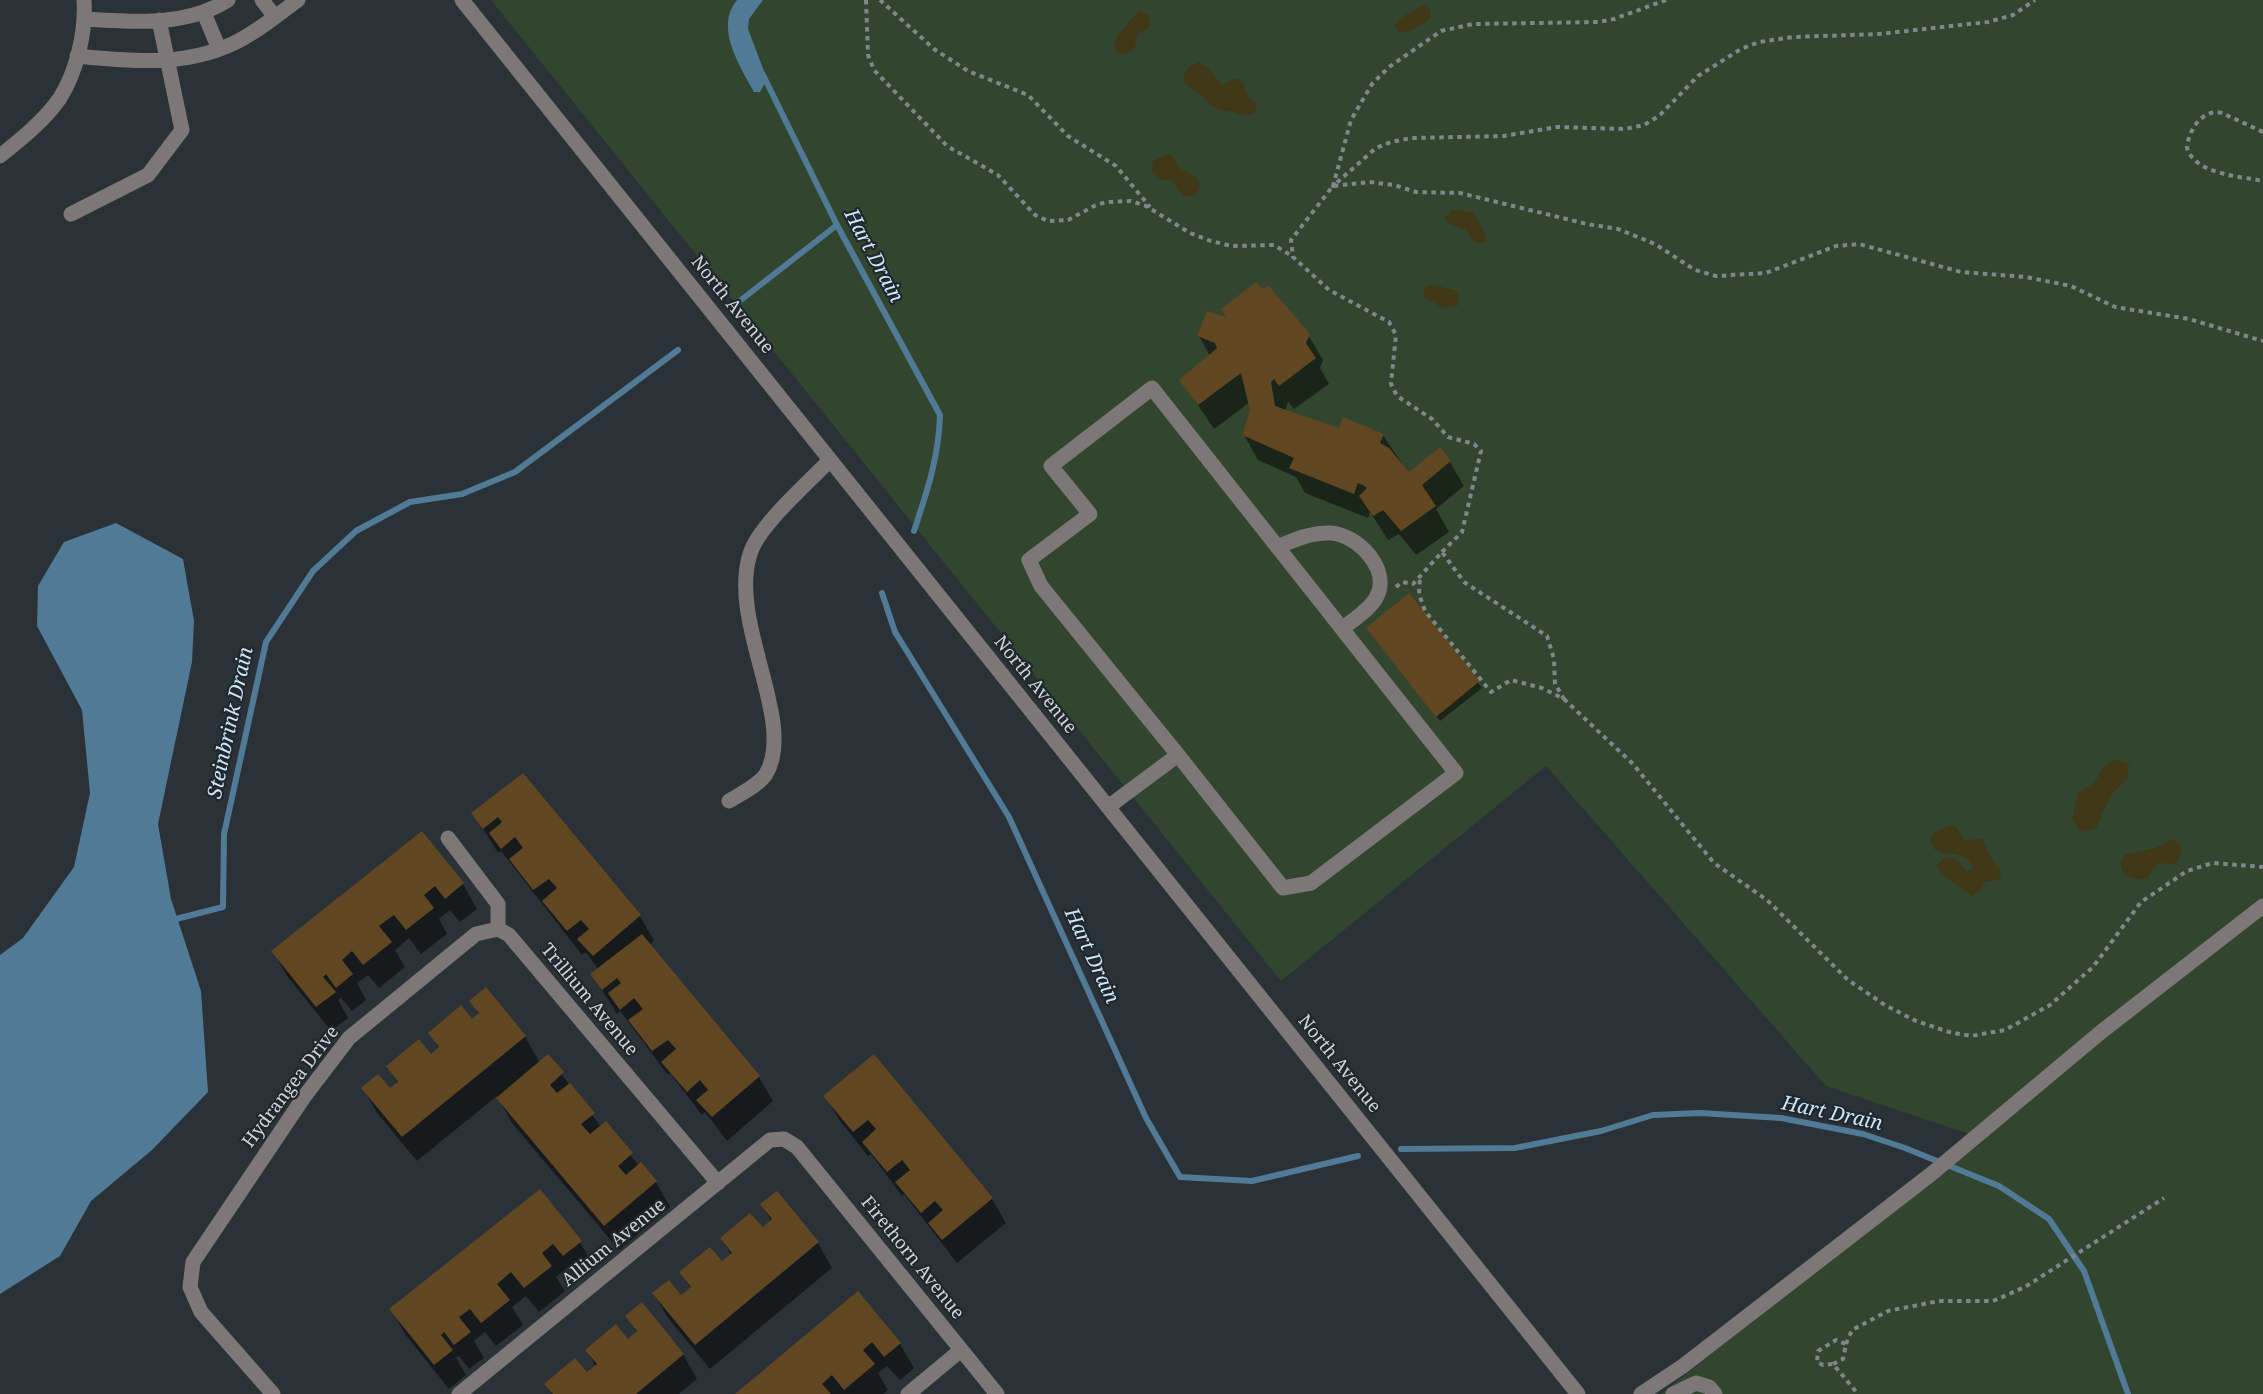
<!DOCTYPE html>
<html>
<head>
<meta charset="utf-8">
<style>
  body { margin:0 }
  canvas { display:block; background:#2a3137 }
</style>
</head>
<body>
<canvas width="2263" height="1394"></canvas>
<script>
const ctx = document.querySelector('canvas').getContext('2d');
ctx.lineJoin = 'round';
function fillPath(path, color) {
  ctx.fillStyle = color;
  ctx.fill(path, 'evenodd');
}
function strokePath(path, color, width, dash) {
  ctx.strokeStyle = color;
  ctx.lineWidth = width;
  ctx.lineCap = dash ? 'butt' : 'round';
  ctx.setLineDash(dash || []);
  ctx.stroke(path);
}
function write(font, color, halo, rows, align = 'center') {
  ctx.font = font + ' "Noto Serif",serif';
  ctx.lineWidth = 4.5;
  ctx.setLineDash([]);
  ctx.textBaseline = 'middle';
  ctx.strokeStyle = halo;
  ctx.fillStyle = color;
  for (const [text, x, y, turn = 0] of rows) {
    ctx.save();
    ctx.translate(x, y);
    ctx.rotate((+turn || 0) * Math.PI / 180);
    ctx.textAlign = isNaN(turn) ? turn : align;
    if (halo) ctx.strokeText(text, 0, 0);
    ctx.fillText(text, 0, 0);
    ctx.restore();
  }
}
fillPath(new Path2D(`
  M491,0H2263V1394H1661L1984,1139L1826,1086L1546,766L1281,981Z`), '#32452e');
fillPath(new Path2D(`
  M1424,5L1431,10L1430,19L1410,31L1399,32L1395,26L1401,18Z
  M1139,11L1149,15L1150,27L1137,35L1134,50L1126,54L1118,53L1114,46L1117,35Z
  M1199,62L1209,69L1222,85L1235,78L1243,82L1247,96L1256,103V112C1243,119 1234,109 1221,110L1211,106L1203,96L1185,84L1184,75L1190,66Z
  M1168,154L1173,157L1178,167L1198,179L1200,188L1194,196H1183L1171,180L1160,179L1152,172L1153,161Z
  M1452,210L1473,212L1486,235L1485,243H1475L1465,229L1448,224L1445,218Z
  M1434,285L1457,291L1459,299L1457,306L1444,308L1423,297L1425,287Z
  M2113,760L2126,762L2129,765L2127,779L2111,795L2096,828L2082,832L2072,820L2078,793L2094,783L2103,768Z
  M1949,825L1956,827L1964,840L1982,839L1993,862L2001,870L2000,879L1985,882L1980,891L1972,896L1941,874L1937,865L1945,857L1956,859L1967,871L1973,869C1969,850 1946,856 1934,849L1931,839L1934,833Z
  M2173,839L2180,844L2181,854L2176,864L2158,863L2147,878C2130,882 2114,872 2124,855L2155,848Z`), '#403717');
fillPath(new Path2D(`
  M737,0H763L749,19L748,29L767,79L760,92H754C740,66 714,27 737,0Z
  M116,523L183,559L194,621L192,662L158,824L171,899L201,991L208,1092L152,1150L91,1201L60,1256L0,1294V955L23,938L74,867L90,793L82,710L37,626L38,586L64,542Z`), '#507a95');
fillPath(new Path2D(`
  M1228,319L1308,335L1323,360L1320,368L1329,384L1294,409L1288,402L1285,411L1340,429L1383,435L1409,474L1450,462L1464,486L1436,509L1449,532L1416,555L1399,534L1388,540L1370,512L1368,518L1305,493L1296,477L1258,460L1244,435L1252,411L1250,402L1214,429L1181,380L1210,356L1199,336Z
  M1408,595L1482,688L1440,721L1371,634Z
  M523,775L640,916L654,941L649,945L759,1077L773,1101L727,1141L705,1112L702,1115L670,1073L668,1075L620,1011L617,1014L592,974L598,969L586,952L582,955L501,851L498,853L473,813Z
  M422,833L463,884L477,909L460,922L450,910L439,919L447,934L421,954L409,938L395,950L405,967L379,988L368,975L357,983L366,1000L352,1011L341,998L338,1000L348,1018L331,1031L287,976L273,951Z
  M471,1001L525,1037L540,1063L548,1056L601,1127L606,1124L639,1166L641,1164L656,1182L670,1207L619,1250L512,1123L497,1096L417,1161L377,1113L363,1088L390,1090L398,1084L388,1067L431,1056L439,1049L430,1033L472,1021L479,1015Z
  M874,1056L992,1199L1006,1223L957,1263L904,1194L902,1196L871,1154L868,1156L840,1121L825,1096Z
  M540,1191L580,1242L594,1267L578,1280L568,1267L556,1277L565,1291L539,1312L526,1296L512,1307L523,1325L496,1346L485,1332L474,1341L484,1358L469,1369L459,1356L456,1358L466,1375L449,1389L405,1334L391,1309Z
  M776,1193L818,1243L832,1268L710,1369L668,1318L654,1294L681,1297L691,1289L681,1272L722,1263L731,1255L722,1239L763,1229L772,1222L762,1205Z
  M858,1293L900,1344L914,1368L900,1380L887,1366L878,1373L888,1390L883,1394H737Z
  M627,1316L683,1354L697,1379L679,1394H552L546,1384L587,1374L596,1367L587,1350L627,1341L637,1333Z`), '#0007');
strokePath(new Path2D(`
  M763,75L837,225L940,415C939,456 927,492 914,531
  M732,307L837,225
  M882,593L895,632L1009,817L1146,1118L1180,1177L1252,1181L1358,1156
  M172,920L223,907L224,834L266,642L313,571L356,531L410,502L462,494L515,472L678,350
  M1401,1149L1515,1148L1601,1131L1653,1115L1700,1113L1781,1118L1863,1134L1905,1148L1999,1186L2049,1219L2084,1271L2128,1394`), '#507a95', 6);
fillPath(new Path2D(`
  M1256,282L1263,289L1268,285L1310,334L1306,343L1316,358L1279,386L1274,379L1271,382L1275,406L1339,428L1343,417L1384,434L1380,443L1389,448L1409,472L1440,447L1451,461L1422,485L1436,506L1401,531L1383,510L1373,516L1359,496L1367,488L1363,485L1358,483L1354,494L1289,468L1294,458L1242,435L1250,411L1241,373L1198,405L1179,380L1217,348L1215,343L1197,336L1207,311L1226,317L1221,309Z
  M1409,593L1480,681L1436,717L1366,628Z
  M523,773L641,915L593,956L577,939L589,929L581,920L567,931L542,901L557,888L549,879L533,890L509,859L523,848L515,837L501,849L489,833L502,822L498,817L483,829L471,813Z
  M422,831L464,883L445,899L435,886L424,895L434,908L406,930L394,915L379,926L392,942L363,965L352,951L342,960L353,974L336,988L326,974L323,977L336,992L316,1007L271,951Z
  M642,934L760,1076L712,1117L696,1100L708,1090L700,1080L687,1092L661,1062L676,1049L668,1040L652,1051L628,1020L643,1009L634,998L620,1010L608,993L621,983L617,978L602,990L590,974Z
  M486,987L526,1036L402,1137L361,1088L378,1074L390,1088L398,1082L386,1066L419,1039L431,1054L439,1047L428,1033L461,1005L472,1019L479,1013L469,1001Z
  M548,1054L564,1072L550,1085L557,1093L570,1083L595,1113L581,1124L590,1134L606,1121L633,1153L618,1166L626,1175L641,1162L657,1181L604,1226L496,1098Z
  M874,1054L993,1198L942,1240L928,1223L943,1210L935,1201L921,1213L895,1182L910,1170L902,1160L887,1172L862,1142L876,1129L868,1120L853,1132L823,1096Z
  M540,1189L582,1241L563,1256L553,1244L542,1253L552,1266L524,1288L511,1272L497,1284L510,1300L481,1323L470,1309L459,1317L471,1332L454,1345L444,1332L441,1335L453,1350L434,1365L389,1309Z
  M777,1191L819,1242L695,1345L652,1293L669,1280L681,1295L691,1287L679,1272L710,1247L722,1261L732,1253L720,1238L750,1213L763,1227L772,1219L760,1204Z
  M858,1291L901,1343L884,1357L872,1342L863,1350L875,1364L844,1390L832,1375L822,1384L831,1394H735Z
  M642,1302L684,1354L636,1394H553L544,1384L575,1358L587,1372L597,1364L585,1350L616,1324L628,1339L637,1331L625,1316Z`), '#614622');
strokePath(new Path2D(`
  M866,0L868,55L874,70L947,146L998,175L1035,215L1048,221L1068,220L1096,205L1107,202L1131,201L1146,206L1190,233L1211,241L1232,246L1274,245L1292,256
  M880,0L934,49L968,71L1028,95L1068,136L1116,166L1150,207
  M1666,0L1614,19L1599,22L1473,24L1441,31L1389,67L1372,84L1351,120L1333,186L1376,148L1391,142L1412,138L1504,136L1557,127L1625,129L1644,125L1659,116L1698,76L1741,49L1759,42L1793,37L1879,34L1988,22L2013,15L2035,0
  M2263,132L2222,113C2202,108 2188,131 2187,148C2196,175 2240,176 2263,181
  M1442,552L1462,532L1481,451L1474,444L1448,437L1432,419L1397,396L1391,384L1396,335L1389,322L1329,290L1293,257L1291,240L1333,186L1369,182L1394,185L1416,192L1460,193L1587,224L1618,229L1655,244L1695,270L1716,276L1766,273L1836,246L1859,244L1961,272L2026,277L2071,286L2115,307L2189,319L2263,341
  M1396,587L1402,582L1413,584L1442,552L1464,582L1547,636L1554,659L1555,684L1564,699L1542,688L1511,680L1491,692L1425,611L1419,594L1420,576
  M1564,699L1633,764L1714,863L1767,900L1848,980L1885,1005L1916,1021L1949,1032L1971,1036L2005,1030L2050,1005L2093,967L2141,902L2187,871L2213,863L2263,867
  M1846,1344L1852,1330L1888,1311L1939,1301H1993L2025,1287L2164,1198
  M1833,1364L1843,1359L1846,1344L1836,1340L1818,1351L1817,1362L1823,1365L1833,1364L1858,1394`), '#80868b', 4, [4.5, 4.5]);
strokePath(new Path2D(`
  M262,0L275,17
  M462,0L1578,1394
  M204,13L219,49
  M85,19C133,22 186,27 228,0
  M77,56C129,61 183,67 232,44C256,33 277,15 298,0
  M0,156C20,140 45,120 60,98C77,71 86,31 84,0
  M71,214L148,175L182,130L159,20
  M1277,547C1294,540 1312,532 1331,533C1358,535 1392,570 1376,598C1369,610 1353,620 1342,629
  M729,801C740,794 759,785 766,774C797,722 728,622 750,554C758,526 809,482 830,460
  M1108,807L1178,755L1283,888L1311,883L1456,773L1152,388L1051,466L1090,514L1029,560L1041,586L1178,755
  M448,838L498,904V929L509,935L718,1183
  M273,1394L201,1312L190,1287L193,1262L304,1097L349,1038L476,934L498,929
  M459,1394L770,1140L784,1139L797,1147L997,1394
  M908,1394L961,1350
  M1641,1394L1683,1366L1930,1175L2101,1032L2263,906
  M1673,1394L1696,1383L1709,1387L1715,1394`), '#7d7777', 15);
write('18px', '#d0d4d8', '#20272d', [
  ["North Avenue",732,305,51],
  ["North Avenue",1035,685,51],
  ["Trillium Avenue",589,1000,50],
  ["North Avenue",1339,1064,51],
  ["Hydrangea Drive",291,1087,-53],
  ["Allium Avenue",614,1243,-39],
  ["Firethorn Avenue",912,1258,51]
]);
write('italic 20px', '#cce6f8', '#20272d', [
  ["Hart Drain",873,256,62],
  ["Steinbrink Drain",231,723,-78],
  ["Hart Drain",1091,956,65],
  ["Hart Drain",1832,1114,12]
]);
</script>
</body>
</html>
